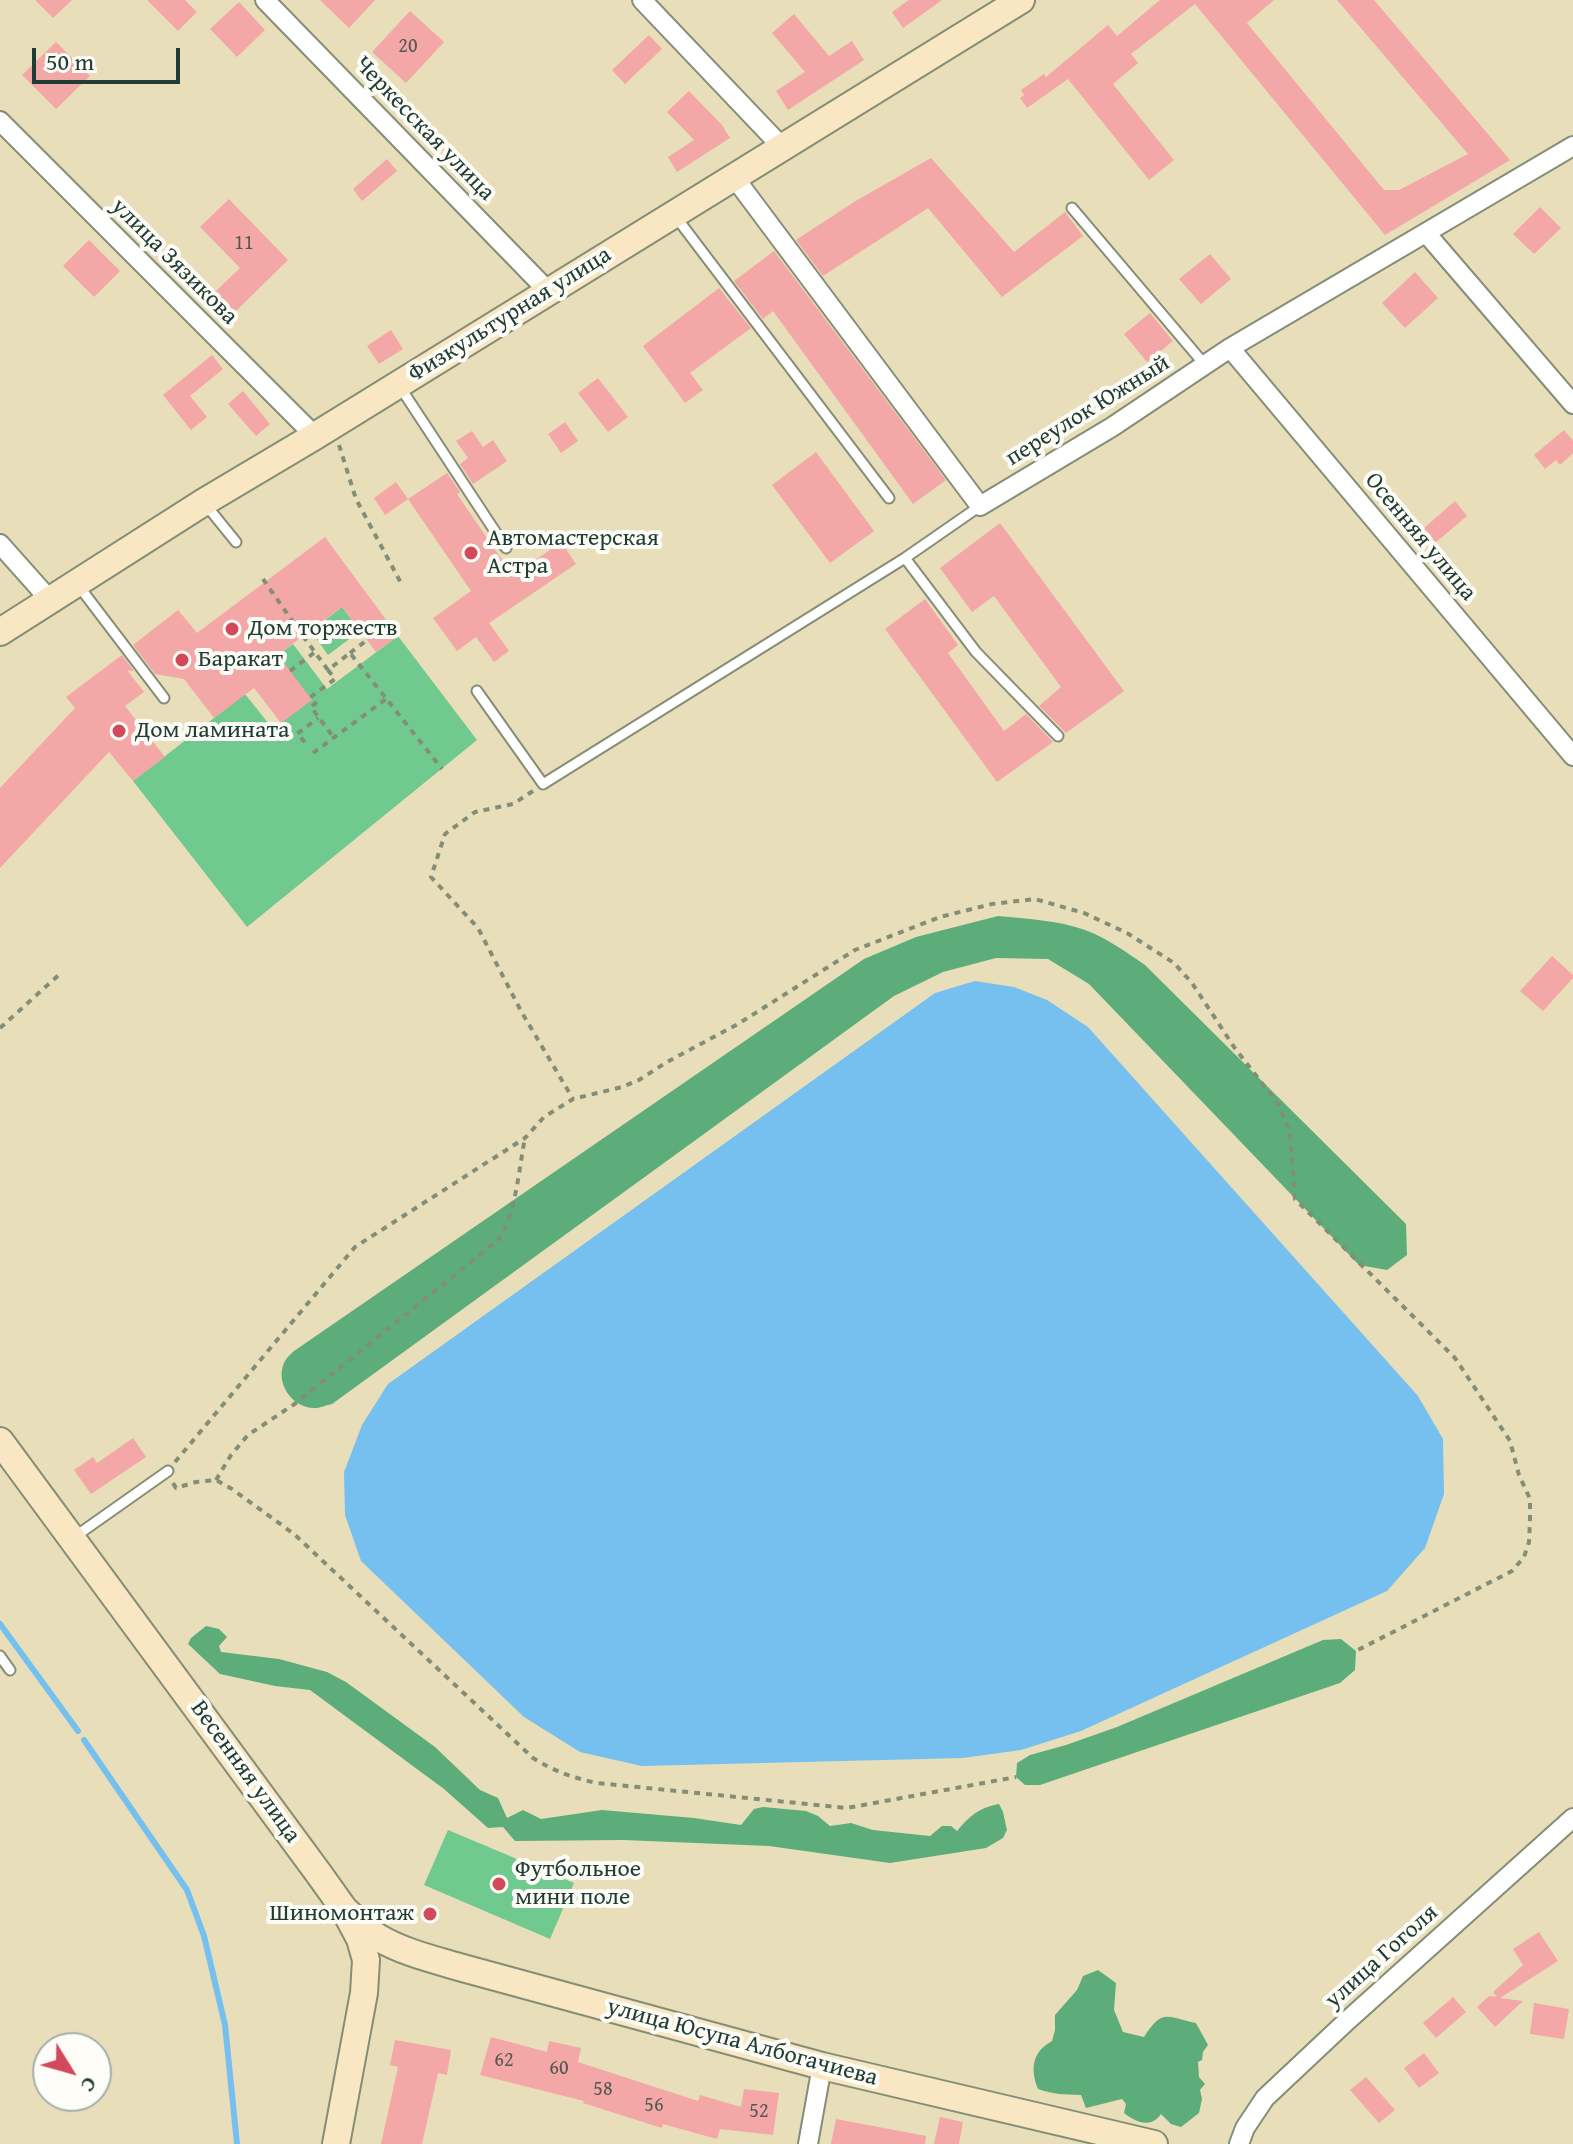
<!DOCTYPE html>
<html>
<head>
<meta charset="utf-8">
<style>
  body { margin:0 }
  #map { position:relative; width:1573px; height:2144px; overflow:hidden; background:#e9deba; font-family:"Gentium Book Plus",serif }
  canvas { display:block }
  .north { position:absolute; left:32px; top:2032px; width:80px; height:80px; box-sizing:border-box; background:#fdfcf7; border:2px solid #a4b0a9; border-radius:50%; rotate:127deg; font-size:22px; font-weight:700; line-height:32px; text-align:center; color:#1f3d34 }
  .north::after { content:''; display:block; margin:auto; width:28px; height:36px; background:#d1495b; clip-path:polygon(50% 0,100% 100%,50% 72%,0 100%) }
  .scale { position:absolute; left:32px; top:48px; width:148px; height:36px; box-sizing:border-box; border:4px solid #1f3d34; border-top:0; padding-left:10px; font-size:24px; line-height:28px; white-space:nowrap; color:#1f3d34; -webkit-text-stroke:6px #fdfcf7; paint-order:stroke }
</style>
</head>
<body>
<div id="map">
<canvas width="1573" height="2144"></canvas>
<div class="north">С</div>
<div class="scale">50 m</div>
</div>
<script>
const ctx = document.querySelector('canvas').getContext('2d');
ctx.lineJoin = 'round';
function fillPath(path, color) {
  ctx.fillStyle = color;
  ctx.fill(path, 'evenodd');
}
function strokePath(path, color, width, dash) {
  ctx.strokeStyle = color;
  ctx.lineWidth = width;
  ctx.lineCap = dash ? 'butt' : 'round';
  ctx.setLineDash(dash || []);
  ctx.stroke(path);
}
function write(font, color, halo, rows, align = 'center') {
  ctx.font = font + ' "Gentium Book Plus",serif';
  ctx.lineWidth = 8;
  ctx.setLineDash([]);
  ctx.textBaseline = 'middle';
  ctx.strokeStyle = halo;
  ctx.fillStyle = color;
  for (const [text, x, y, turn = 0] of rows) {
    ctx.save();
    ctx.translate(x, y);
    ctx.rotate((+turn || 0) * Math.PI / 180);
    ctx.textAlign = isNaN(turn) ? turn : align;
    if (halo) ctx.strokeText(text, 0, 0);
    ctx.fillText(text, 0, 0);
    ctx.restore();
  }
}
fillPath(new Path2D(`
  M342,607L360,631L328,655L311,631Z
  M398,636L477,740L247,927L133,781L245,694L273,729L311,700L278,655L293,644L327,689Z
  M448,1830L574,1883L550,1939L424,1885Z`), '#70c98f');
fillPath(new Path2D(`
  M998,916C1026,919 1058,920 1085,930C1107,938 1126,952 1145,965L1406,1224L1407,1255L1387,1270L1359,1265L1089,984L1048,959L996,958L943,972L894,996L332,1404C326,1405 318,1409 313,1408C291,1407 274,1381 285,1361C287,1357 291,1354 294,1351L864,959L916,937Z
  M206,1626L219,1629L227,1637L219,1646L221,1652L279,1659L327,1672L346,1682L435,1747L480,1790L498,1798L507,1818L523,1810L541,1819L602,1810L694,1818L741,1825L754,1809L763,1807L806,1811L818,1816L830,1826L851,1823L873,1830L930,1836L942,1826H951L957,1831C969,1816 980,1807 999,1804L1003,1812L1007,1830L1003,1838L986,1848L890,1863L769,1846L623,1840L515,1841L503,1827L488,1828L444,1789L310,1690L275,1686L220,1674L188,1644L191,1638Z
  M1341,1639L1356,1651L1355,1670L1340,1683L1040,1785H1025L1016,1777L1017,1763L1030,1755L1066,1745L1117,1727L1323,1640Z
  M1098,1970L1116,1983L1114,2010L1123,2032L1144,2037C1163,2008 1166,2017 1196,2023L1208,2045L1203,2052L1202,2060L1198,2062L1199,2077L1205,2084L1200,2090L1202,2099L1199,2113L1181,2127L1171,2124L1161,2114C1151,2129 1135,2122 1124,2113L1126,2104L1122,2099L1086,2108L1081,2095C1063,2094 1056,2095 1038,2089C1030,2069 1032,2052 1052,2041L1055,2030V2015L1077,1990L1083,1976Z`), '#5cad7a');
fillPath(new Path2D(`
  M975,981L1014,987L1047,1000L1088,1027L1418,1396L1443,1439L1444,1494L1425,1548L1387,1591L1081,1731L1021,1750L963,1758L642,1766L580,1752L524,1717L361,1561L345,1515L344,1472L362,1425L388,1384L935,993Z`), '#75c0ee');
strokePath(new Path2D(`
  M0,1624L78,1731
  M84,1740L187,1890L204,1936L225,2025L237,2144`), '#75c0ee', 6);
fillPath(new Path2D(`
  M35,0H72L53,18Z
  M147,0H185L197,12L178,31Z
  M320,0H375L349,28Z
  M909,0H942L903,28L892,12Z
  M1160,0H1274L1247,23L1384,190H1399L1468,154L1337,0H1374L1510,160L1385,235L1195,4L1131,54L1138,63L1113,84L1174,160L1149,180L1068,79L1027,108L1020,98L1024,95L1021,90L1044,74L1046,77L1108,25L1117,36Z
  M239,2L265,30L237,57L210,29Z
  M410,11L444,42L406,83L372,52Z
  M794,14L829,56L852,41L864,60L788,110L776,91L805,72L772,33Z
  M649,35L662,49L625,84L612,70Z
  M56,42L90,76L56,109L22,75Z
  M689,91L722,125L730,138L677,172L668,157L694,140L667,112Z
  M931,158L1014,252L1065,212L1083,236L1002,297L928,208L823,276L796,240L854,202Z
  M387,159L397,171L362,201L353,189Z
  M229,199L288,260L235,312L215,292L240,268L200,227Z
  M1540,207L1561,228L1534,254L1513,234Z
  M89,240L120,271L94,297L63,266Z
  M774,251L946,480L913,504L773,311L763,319L734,281Z
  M1210,254L1231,279L1201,304L1179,279Z
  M1415,272L1438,298L1405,328L1382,303Z
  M719,288L751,328L690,373L703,390L685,403L643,346Z
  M1150,313L1173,341L1147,362L1124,334Z
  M391,330L403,349L379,364L367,346Z
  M212,355L223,369L190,396L207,417L191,430L163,395Z
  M598,378L628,417L608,432L578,393Z
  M243,391L270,424L256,436L228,404Z
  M565,422L578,441L561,453L548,434Z
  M1564,430L1573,441V453L1560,465L1556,460L1545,469L1534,455Z
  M472,431L483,447L493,440L507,461L473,484L460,464L468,458L456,441Z
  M816,452L874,531L830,563L772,485Z
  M447,473L460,492L457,494L513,576L561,542L576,564L489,623L509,651L494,662L476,637L457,651L433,618L471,591L408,499Z
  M396,482L408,499L385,515L374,498Z
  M1455,501L1467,516L1435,543L1423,529Z
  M1000,523L1124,691L1066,733L1039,706L1061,687L994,596L972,612L940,568Z
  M325,537L398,636L376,652L342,607L303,636L278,655L312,700L281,723L254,688L214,718L184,679L155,674L133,645L178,610L197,633Z
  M925,599L958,645L948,653L1004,731L1026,714L1053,742L997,782L885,629Z
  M122,655L134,671L127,670L144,692L125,706L165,757L133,781L109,752L0,868V788L75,708L66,697Z
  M1552,956L1573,975V978L1543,1011L1520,991Z
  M133,1438L146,1457L91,1494L74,1470L93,1457L97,1463Z
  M1539,1932L1558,1961L1500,1998L1523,2001L1495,2027L1477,2007L1489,1996L1497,1997L1493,1992L1523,1965L1513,1949Z
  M1453,1997L1466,2012L1436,2038L1423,2023Z
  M1534,2003L1569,2009L1564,2039L1530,2034Z
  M491,2037L547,2052L549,2041L581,2048L578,2062L698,2101L700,2095L741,2107L744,2089L779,2093L773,2135L720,2129L717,2139L663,2124L662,2128L583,2103L584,2101L480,2075Z
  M395,2040L451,2050L447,2075L438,2073L422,2144H381L398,2067L390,2065Z
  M1424,2053L1439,2073L1419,2088L1404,2068Z
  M1366,2077L1395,2110L1379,2123L1350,2090Z
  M940,2117L963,2122L959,2144H934Z
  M836,2119L926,2136L925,2144H831Z`), '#f3a7a7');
const lane = new Path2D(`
  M1072,208L1205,365
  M676,217L889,498
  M400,387L506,548
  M206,505L236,542
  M905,558L976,652L1058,736
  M78,585L164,698
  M477,691L543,784L905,558L980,506
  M73,1538L168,1471
  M0,1656L10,1670`);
const street = new Path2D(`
  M265,0L549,292
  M642,0L782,147
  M0,121L315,436
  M734,177L980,506L1112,427L1230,348L1573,146
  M1426,233L1573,404
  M1230,348L1573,756
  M0,544L49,599
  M808,2144L822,2066
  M1239,2144L1245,2128L1265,2098L1348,2020L1573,1818`);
const secondary = new Path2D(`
  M0,632L204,502L315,436L1021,0
  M0,1441L319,1874L344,1909L360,1939L366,1960L364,1993L336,2144
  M344,1909C355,1919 366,1930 379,1938C403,1952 432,1959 459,1967L822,2066L1154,2144`);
strokePath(lane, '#848e77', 13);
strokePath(street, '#848e77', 22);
strokePath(secondary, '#848e77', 30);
strokePath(new Path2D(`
  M339,445L356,499L402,585
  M263,579L293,622
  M303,636L328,670L350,653L442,769
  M350,653L367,640
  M328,670L335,679L312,696L317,702L311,707L334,738
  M290,671L315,652
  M305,742L297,734L318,718
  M313,753L386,699
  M533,791L513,804L475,812L445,834L431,877L478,928L521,1011L573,1099
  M0,1028L61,973
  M175,1462L355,1247L525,1138L544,1117L573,1099L622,1087L639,1080L667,1062L738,1024L855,950L940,917L992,904L1035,899L1084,913L1127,933L1174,963L1192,983L1234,1047L1279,1105L1290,1133L1295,1199L1455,1358L1510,1441L1519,1475L1530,1499V1520L1529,1542L1524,1557L1512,1571L1356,1651
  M216,1480L231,1455L248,1435L296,1403L498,1240C516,1216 519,1167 525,1138
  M173,1483L176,1488L196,1482L216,1480L232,1489L294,1534L533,1758C554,1771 573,1778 597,1783L847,1808L1016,1777`), '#848e77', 4, [6, 6]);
strokePath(lane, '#fff', 9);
strokePath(street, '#fff', 18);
strokePath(secondary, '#f9e7c3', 26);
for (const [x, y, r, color] of [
  [471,553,8,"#d1495b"],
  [232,629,8,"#d1495b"],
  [182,660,8,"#d1495b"],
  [119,731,8,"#d1495b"],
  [499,1884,8,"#d1495b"],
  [430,1914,8,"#d1495b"]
]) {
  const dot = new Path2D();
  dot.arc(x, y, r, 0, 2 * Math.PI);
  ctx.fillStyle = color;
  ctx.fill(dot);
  strokePath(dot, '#fdfcf7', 3);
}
write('20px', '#545851', null, [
  ["20",408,47],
  ["11",244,244],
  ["62",504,2061],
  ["60",559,2069],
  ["58",603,2090],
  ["56",654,2106],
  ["52",759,2112]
]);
write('24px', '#1f3d34', '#fdfcf7', [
  ["Черкесская улица",424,129,46],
  ["улица Зязикова",174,262,45],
  ["Физкультурная улица",510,315,-32],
  ["переулок Южный",1088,411,-32],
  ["Осенняя улица",1420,537,50],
  ["Весенняя улица",245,1772,54],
  ["улица Гоголя",1382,1957,-42],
  ["улица Юсупа Албогачиева",742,2043,15]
]);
write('24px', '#1f3d34', '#fdfcf7', [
  ["Автомастерская",487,539],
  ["Астра",487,567],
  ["Дом торжеств",248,629],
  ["Баракат",198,660],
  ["Дом ламината",135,731],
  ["Футбольное",515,1870],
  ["мини поле",515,1898],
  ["Шиномонтаж",414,1914,"right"]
], 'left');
</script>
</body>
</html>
